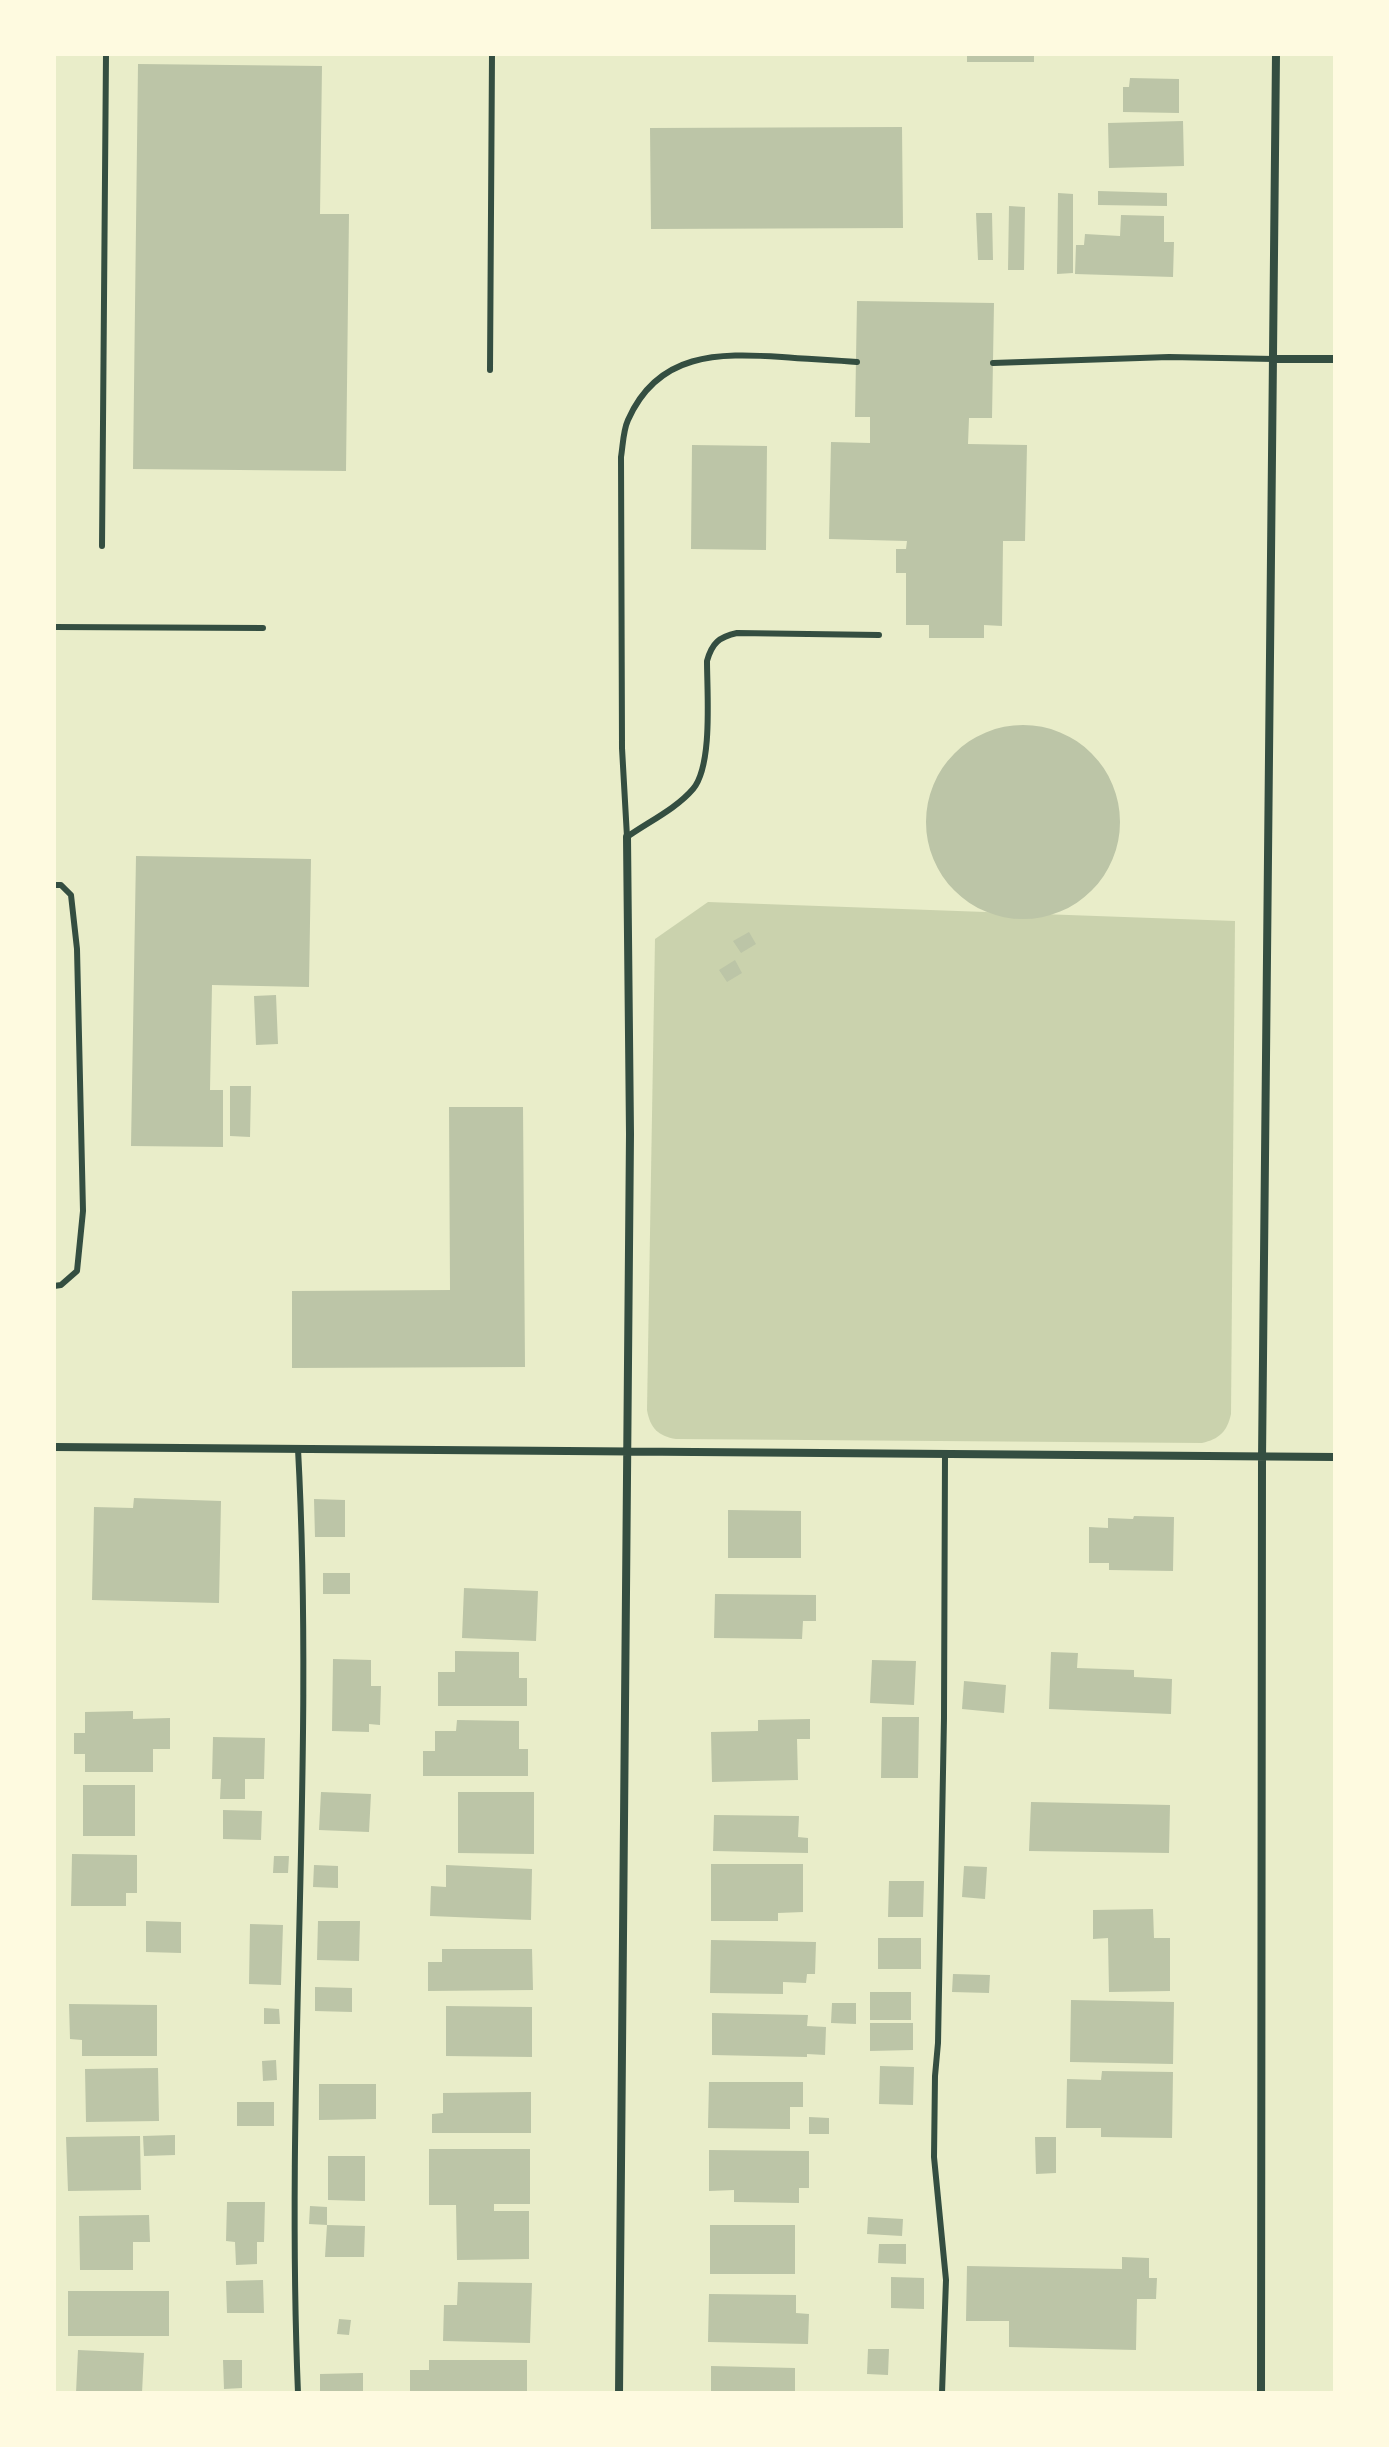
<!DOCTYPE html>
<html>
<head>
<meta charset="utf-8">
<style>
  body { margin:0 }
  #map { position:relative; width:1389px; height:2447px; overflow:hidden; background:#e9edc9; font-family:"Alegreya Sans",sans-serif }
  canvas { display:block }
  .frame { position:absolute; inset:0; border:56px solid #fefae0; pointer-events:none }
</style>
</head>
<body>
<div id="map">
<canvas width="1389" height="2447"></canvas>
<div class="frame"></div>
</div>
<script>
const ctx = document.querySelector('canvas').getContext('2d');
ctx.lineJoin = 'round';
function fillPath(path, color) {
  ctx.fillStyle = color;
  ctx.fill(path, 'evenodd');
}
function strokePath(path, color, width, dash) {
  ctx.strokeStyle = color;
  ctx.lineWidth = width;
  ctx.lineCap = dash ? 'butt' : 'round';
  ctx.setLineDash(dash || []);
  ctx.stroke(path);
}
fillPath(new Path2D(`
  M708,902L1235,921L1231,1414C1227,1432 1219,1439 1202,1443L676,1439C658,1436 650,1428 647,1410L655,939Z`), '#cad2ad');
fillPath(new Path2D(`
  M967,54H1034V62H967Z
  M138,64L322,66L320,214H349L346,471L133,469Z
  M1130,78L1179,79V113L1123,112V87H1129Z
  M1183,121L1184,166L1109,168L1108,123Z
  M902,127L903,228L651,229L650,128Z
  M1098,191L1167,193V206L1098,205Z
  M1058,193L1073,194V273L1057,274Z
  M1009,206L1025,207L1024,270H1008Z
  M976,213H992L993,260H978Z
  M1121,215L1164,216V242H1174L1173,277L1075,274L1076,245H1084L1085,234L1120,236Z
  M857,301L994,303L992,418H969L968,444L1027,445L1025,541H1003L1002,626L984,625V638H929V625H906V573H896V549H906L907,541L829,539L831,442L870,443V417H855Z
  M692,445L767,446L766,550L691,549Z
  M926 822a97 97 0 1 1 194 0a97 97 0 1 1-194 0Z
  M136,856L311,859L309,987L212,985L210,1090H223V1147L131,1146Z
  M749,932L756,944L741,953L733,941Z
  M735,960L742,973L727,982L719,970Z
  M276,995L278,1044L256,1045L254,996Z
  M230,1086H251L250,1137L230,1136Z
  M449,1107H523L525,1367L292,1368V1291L450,1290Z
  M134,1498L221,1501L219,1603L92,1600L94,1507L133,1508Z
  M314,1499L345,1500V1537H315Z
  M728,1510L801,1511V1558H728Z
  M1134,1516L1174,1517L1173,1571L1109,1570V1563H1089V1527L1108,1528V1518L1133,1519Z
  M323,1573H350V1594H323Z
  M464,1588L538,1591L536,1641L462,1638Z
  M715,1594L816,1595V1621H803L802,1639L714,1638Z
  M455,1651L519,1652V1678H527V1706H438V1672H455Z
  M1051,1652L1078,1653L1077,1668L1134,1670V1677L1172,1679L1171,1714L1049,1709Z
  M333,1659L371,1660V1686H381L380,1725L369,1724V1732L332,1731Z
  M872,1660L916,1661L914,1705L870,1703Z
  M964,1681L1006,1685L1004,1713L962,1709Z
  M133,1711V1719L170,1718V1749H153V1772H85V1754H74V1733H85V1712Z
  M882,1717H919L918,1778H881Z
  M810,1719V1739H797L798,1780L712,1782L711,1732L758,1731V1720Z
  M457,1720L519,1721V1749H528V1776H423V1751H435V1731H456Z
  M213,1737L265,1738L264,1779H245V1799H220L221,1779H212Z
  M83,1785H135V1836H83Z
  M321,1792L371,1794L369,1832L319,1830Z
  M458,1792H534V1854L458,1853Z
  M1031,1802L1170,1805L1169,1853L1029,1851Z
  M223,1810L262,1811L261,1840L223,1839Z
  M714,1815L799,1816L798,1837L808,1838V1853L713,1851Z
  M72,1854L137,1855V1893H126V1906H71Z
  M274,1856H289L288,1873H273Z
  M711,1864H803V1912L778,1913V1921H711Z
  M314,1865L338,1866V1888L313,1887Z
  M446,1865L532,1869L531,1920L430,1916L431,1886L446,1887Z
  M964,1866L987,1867L985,1899L962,1897Z
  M889,1881H924L923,1917H888Z
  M1153,1909L1154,1938H1170V1991L1109,1992L1108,1938L1093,1939V1910Z
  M146,1921L181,1922V1953L146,1952Z
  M318,1921H360L359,1961L317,1960Z
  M250,1924L283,1925L281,1985L249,1984Z
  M878,1938H921V1969H878Z
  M711,1940L816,1942L815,1974H807L806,1983L783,1982V1994L710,1993Z
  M442,1949H532L533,1990L428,1991V1962H442Z
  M953,1974L990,1975L989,1993L952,1992Z
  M315,1987L352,1988V2012L315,2011Z
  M870,1992H911V2020H870Z
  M1071,2000L1174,2002L1173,2064L1070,2062Z
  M832,2003H856V2024L831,2023Z
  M69,2004L157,2005V2056H82V2040L70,2039Z
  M446,2006L532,2007V2057L446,2056Z
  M264,2008L279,2009L280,2024H264Z
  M712,2013L808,2015L807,2026L826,2027L825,2055L807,2054V2057L712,2055Z
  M870,2023H913V2050L870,2051Z
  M276,2060L277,2080L263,2081L262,2061Z
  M880,2066L914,2067L913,2105L879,2104Z
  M158,2068L159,2121L86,2122L85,2069Z
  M1102,2071L1173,2072L1172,2138L1101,2137V2128H1066L1067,2079L1101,2080Z
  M709,2082H803V2107H790V2129L708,2128Z
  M319,2084H376V2119L319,2120Z
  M531,2092V2133H432V2114L443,2113V2093Z
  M237,2102H274V2126H237Z
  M809,2117L829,2118V2134H809Z
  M175,2135V2155L144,2156L143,2136Z
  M140,2136L141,2190L68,2191L66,2137Z
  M1035,2137H1056V2173L1036,2174Z
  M429,2149H530V2204H494V2211H529V2259L457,2260L456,2205H429Z
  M709,2150L809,2151V2188H799V2203L734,2202V2190L709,2191Z
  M328,2156H365V2201L328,2200Z
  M227,2202H265L264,2242H257V2264L236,2265L235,2242L226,2241Z
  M310,2206L327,2207V2225L365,2226L364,2257H325L327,2225L309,2224Z
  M149,2215L150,2242H133V2270H80L79,2216Z
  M868,2217L903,2219L902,2236L867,2234Z
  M710,2225H795V2274H710Z
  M879,2244H906V2264L878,2263Z
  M1122,2257L1149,2258V2278H1157L1156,2299H1137L1136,2350L1009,2347V2321H966L967,2266L1122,2269Z
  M891,2277L924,2278V2309L891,2308Z
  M263,2280L264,2313H227L226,2281Z
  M458,2282L532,2283L530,2343L443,2341L444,2305H457Z
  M68,2291H169V2336H68Z
  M709,2294L796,2295V2313L809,2314L808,2344L708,2342Z
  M339,2319L351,2320L349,2335L337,2334Z
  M868,2349H889L888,2375L867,2374Z
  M78,2350L144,2353L142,2393H76Z
  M223,2360H242V2388L224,2389Z
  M429,2360H527V2392L410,2393V2370H429Z
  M711,2366L795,2368V2393H711Z
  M363,2373V2393H320V2374Z`), '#bcc5a7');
strokePath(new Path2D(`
  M993,363L1169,357L1274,359
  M490,370L492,54
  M102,546L106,54
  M54,627L263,628
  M627,837L622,748L621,457C623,445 623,431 628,420C658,352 718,353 782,357C807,359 832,360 857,362
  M627,837C648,822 676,809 693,789C713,765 707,693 707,661C712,643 719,637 737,633L879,635
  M54,885H61L71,895L77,949L83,1211L77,1271L61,1285L54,1286
  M298,2393C285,2078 315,1763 298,1449
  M942,2393L946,2280L934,2157L935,2076L938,2043L944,1718L945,1454`), '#344e41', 6);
strokePath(new Path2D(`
  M1274,359H1335
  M54,1447L1335,1457
  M619,2393L630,1134L627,837
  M1261,2393L1262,1457L1276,54`), '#344e41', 8);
</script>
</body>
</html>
